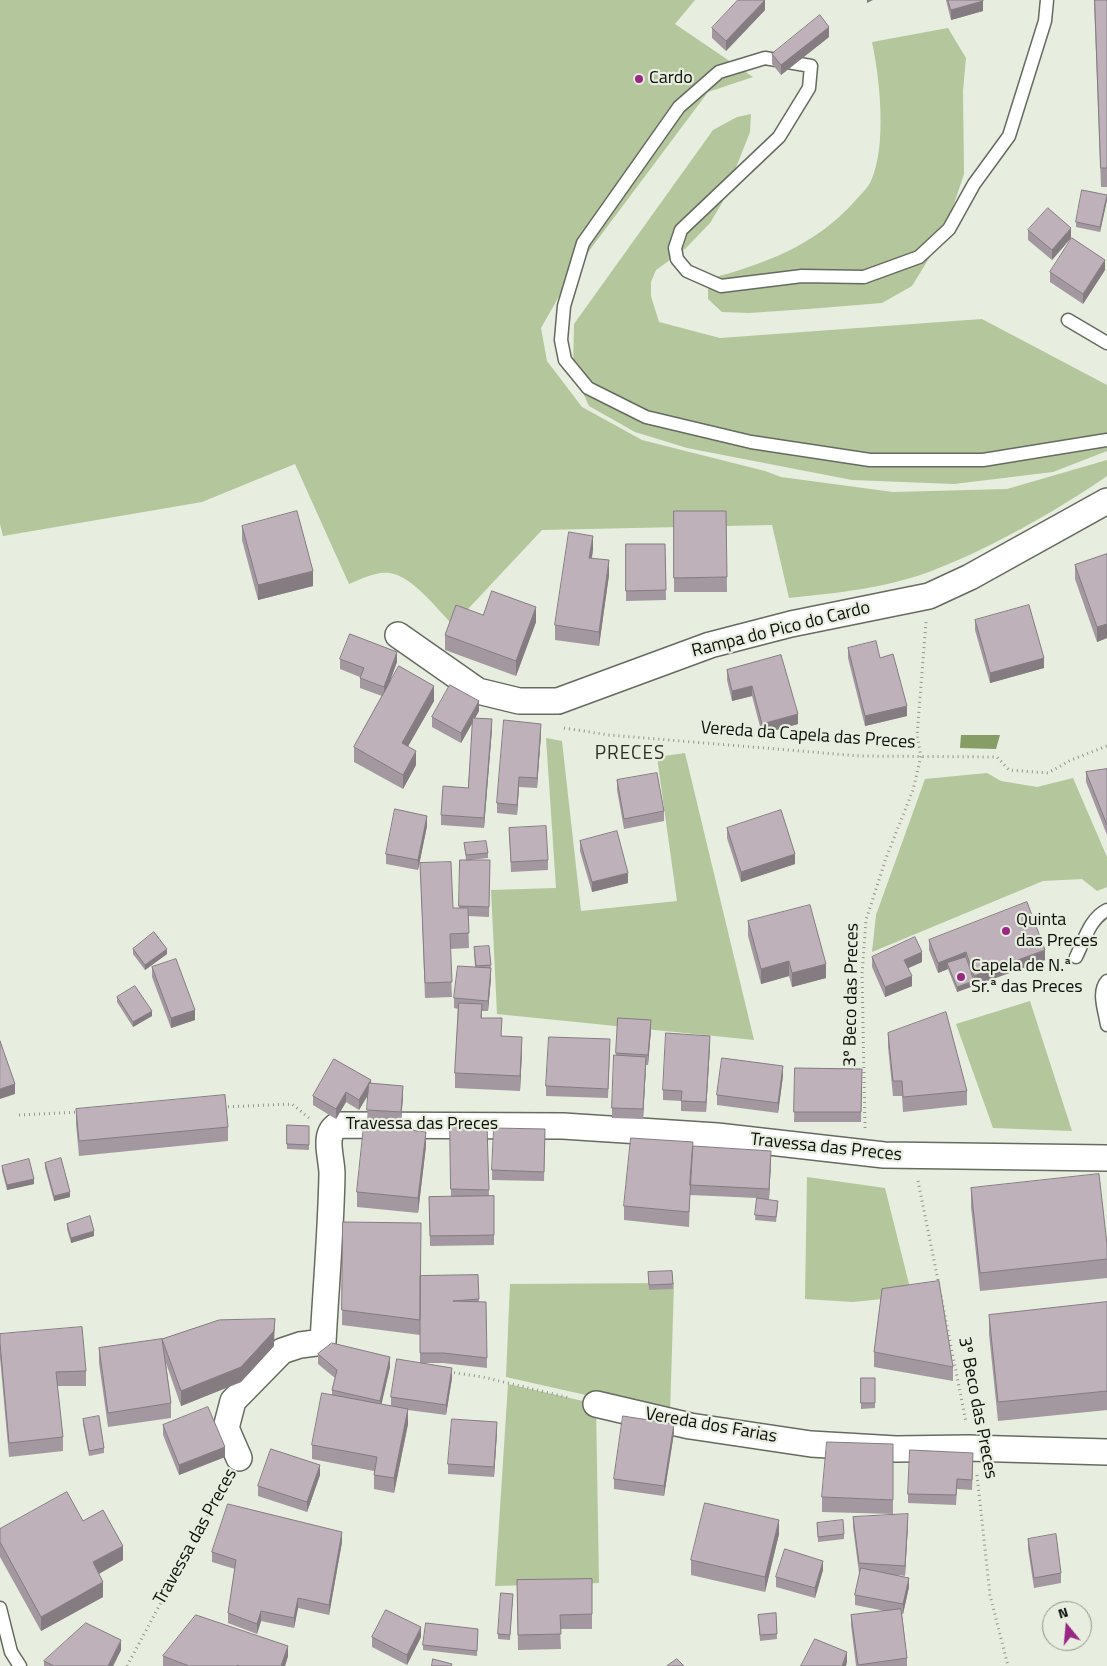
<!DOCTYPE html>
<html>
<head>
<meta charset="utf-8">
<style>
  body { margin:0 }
  #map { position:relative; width:1107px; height:1666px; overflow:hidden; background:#e7eddf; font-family:"Titillium Web",sans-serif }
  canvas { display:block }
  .north { position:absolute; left:1042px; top:1601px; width:50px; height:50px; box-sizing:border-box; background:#e7eddf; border:1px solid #90948a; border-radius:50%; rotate:343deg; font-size:14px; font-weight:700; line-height:20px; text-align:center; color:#0d0f0a }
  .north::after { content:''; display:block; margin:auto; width:18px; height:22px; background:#9a2784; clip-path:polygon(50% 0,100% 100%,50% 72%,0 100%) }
</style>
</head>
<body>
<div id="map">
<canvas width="1107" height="1666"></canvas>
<div class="north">N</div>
</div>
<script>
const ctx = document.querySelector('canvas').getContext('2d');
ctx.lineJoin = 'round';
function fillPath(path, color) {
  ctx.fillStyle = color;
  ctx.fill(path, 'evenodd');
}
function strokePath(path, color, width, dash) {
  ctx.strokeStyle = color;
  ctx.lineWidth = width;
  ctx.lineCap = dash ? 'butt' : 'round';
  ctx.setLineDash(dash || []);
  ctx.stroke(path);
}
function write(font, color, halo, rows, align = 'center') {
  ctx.font = font + ' "Titillium Web",sans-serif';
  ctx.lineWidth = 4.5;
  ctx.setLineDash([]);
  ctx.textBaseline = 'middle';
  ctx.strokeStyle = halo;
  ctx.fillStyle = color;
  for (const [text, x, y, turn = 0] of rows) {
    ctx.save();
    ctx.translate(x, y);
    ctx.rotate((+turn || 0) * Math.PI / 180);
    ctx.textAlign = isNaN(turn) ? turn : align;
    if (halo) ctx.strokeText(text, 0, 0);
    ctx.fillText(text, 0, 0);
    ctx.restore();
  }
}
fillPath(new Path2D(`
  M0,0H695L675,24L753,77L708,92L571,275L541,328L547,361L582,407L642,440L765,471L781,477L893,492L1007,489L1107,460V476C1058,510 989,549 934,570C888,588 837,593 789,598L772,525L542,530L453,625C438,610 412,576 390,573C376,571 361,579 349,584L295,464L202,502L3,536L0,524Z
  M948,28L966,58L963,91L964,174L944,234L912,286L882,303L808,309L749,313L722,312L708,299V279C763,265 816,245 854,202C859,196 868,188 871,181C887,146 880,79 872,42Z
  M751,114L750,132L722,203L710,223L685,249L656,270L651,282V296L659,322L720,338L982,319L1107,385V451L1053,472L954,484L852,480L687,448L635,432L589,406L573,371L574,324L713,130L737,117Z
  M546,738L562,741L581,911L677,901L657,757L685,753L754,1040L497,1014L491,890L556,888Z
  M987,773L1001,781L1037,787L1073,778L1107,857V887L1097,891L1082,879L1043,881L872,952L876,915L925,779Z
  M1030,1001L1072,1131L993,1128L956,1024Z
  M807,1177L885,1188L912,1296L853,1302L805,1299Z
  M674,1283L670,1414L506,1377L510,1284Z
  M508,1384L596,1404L599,1583L495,1586Z`), '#b4c69b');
fillPath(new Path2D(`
  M961,735H1000L996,749L960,748Z`), '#869d66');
const service = new Path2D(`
  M1047,0L1045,21L1009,136L974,184L949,229L919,257L864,277L802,276L721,286L687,271L677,259L675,248L681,230L779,137L809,88L811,66L765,58L719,72L679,107L583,243L564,306L561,340L565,360L588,388L646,417L751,442L870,460H983L1107,440
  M1068,320L1107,343
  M1076,957C1084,941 1090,918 1107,910
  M1107,981C1097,992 1105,1011 1107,1025
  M0,1608L11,1652L20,1666`);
const minor = new Path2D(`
  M398,635L478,691L519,701H558L710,645L791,624L929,596L970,577L1107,501
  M596,1404L690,1426L811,1444L896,1449L968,1448L1107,1452
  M239,1458L226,1428L233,1401L282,1351L300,1345L323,1342C326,1286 331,1230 332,1174C332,1157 322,1134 338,1125L563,1126L717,1136L884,1155L1107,1158`);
strokePath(service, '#656b5f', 15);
strokePath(minor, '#656b5f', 28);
strokePath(new Path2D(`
  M564,728L609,735L860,756L997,757L1009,770L1048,773L1071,760L1107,746
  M223,1107L292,1104L309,1118
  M19,1115L80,1112
  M865,1128L862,974L866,920L886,858L913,790L921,756L917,736L926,622
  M918,1181L939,1285
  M941,1296L966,1422
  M449,1372L483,1377L570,1398
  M977,1475L990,1595L1008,1666
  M127,1666L227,1479`), '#91968b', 3, [1, 4]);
strokePath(service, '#fff', 12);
strokePath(minor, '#fff', 25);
fillPath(new Path2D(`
  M946,0H983V11L951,20Z
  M1094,0H1107V187H1101Z
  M765,10L726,51L712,38V28Z
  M829,37L781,75L772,64V54Z
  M1107,200L1100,232L1076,227V222Z
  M1028,230L1071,238L1052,260L1028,240Z
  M1105,270L1083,304L1050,282V272Z
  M674,511H726L727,592H674Z
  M242,526L313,586L258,600L242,540Z
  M626,544H665L666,600L626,601Z
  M593,550L592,558L609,575L599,646L555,640V625Z
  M1107,554V638L1097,642L1075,579V565Z
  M975,620L1044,668L990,683L975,630Z
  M536,622L516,676L445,650V635Z
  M848,648L880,658L907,716L865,726L848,658Z
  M781,655L798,724L762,734L752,696L732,701L727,680V670Z
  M340,659L397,662L389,684L434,701L408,746L416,765L403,789L354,762V747L382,696L360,688V677L340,669Z
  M479,711L475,718L492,729L484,828L441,825V815L468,788L473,722L461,743L432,727V717Z
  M541,734L537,788L519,787L517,815L497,813V803Z
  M1107,769V835L1086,782V772Z
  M617,780L664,811V821L624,829L617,790Z
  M427,826L418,870L386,864V854Z
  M509,828L548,860V870L511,872Z
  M727,828L795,864L741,882L727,838Z
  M580,841L628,883L592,892L580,851Z
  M464,843L488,853V858L471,860H490L489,917L468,916L469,948L450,949L452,997L425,998L420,863L453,908H459L466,860Z
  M748,921L826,978L792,987L789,976L761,984L748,936Z
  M929,940L1045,960L957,992L948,969L938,973L929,950Z
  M133,949L167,954L145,970L133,954Z
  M474,952L491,965V978L488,1011H482V1018L501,1036L522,1051L520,1091L455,1088V1073L458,1009L454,1008V998L475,967Z
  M872,957L922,962L908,968L912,986L885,997L872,967Z
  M152,967L195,1020L171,1028L152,977Z
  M117,997L152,1016L133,1027L117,1002Z
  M618,1018L651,1030L648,1065H646L643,1119L612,1118V1108L616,1055Z
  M888,1033L967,1091V1105L903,1112L902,1096H893L888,1047Z
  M710,1046L706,1112L681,1111V1101L663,1100V1090Z
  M610,1049L608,1098L546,1096V1086Z
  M795,1068L862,1069L861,1122H794Z
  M783,1076L778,1113L717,1105V1095Z
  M371,1083L403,1096L401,1122L367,1120L369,1093L359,1110L346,1102L336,1119L313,1105V1096Z
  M76,1109L228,1127V1141L79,1156L76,1124Z
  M287,1125L309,1126V1150L287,1149Z
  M450,1126H487L489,1196H494V1245L430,1246L429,1197H451Z
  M545,1129L544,1181L492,1180V1170Z
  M426,1146L418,1213L357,1207V1192Z
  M693,1146L771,1161L769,1199H761L778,1206L776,1222L755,1220L757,1198L690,1195L689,1227L624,1220V1206Z
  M45,1163L70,1197L54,1201L45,1168Z
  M2,1166L34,1184L7,1190L2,1171Z
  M971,1188L1107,1244V1278L980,1291L971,1207Z
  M343,1222L420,1276L478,1275L479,1302H486L487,1368L443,1363H423L452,1378L446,1415L408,1410V1424L394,1493L374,1489V1471L312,1459V1445L332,1395V1390L335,1378L318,1364V1354L390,1367L381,1404L391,1406V1397L420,1363V1324V1335L342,1325Z
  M67,1224L94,1236L71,1243L67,1229Z
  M672,1271L673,1289L649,1290L648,1272Z
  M1107,1302V1410L998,1421L989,1334V1315Z
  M0,1334L86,1371V1386H57L63,1437V1451L9,1457L0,1358Z
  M162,1339L274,1346L241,1382L181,1406L166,1363L171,1403V1418L108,1427L99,1363V1348Z
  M874,1352L953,1367V1381L874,1367Z
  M861,1378H875V1408L861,1409Z
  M83,1419L104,1448V1453L89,1456L83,1424Z
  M163,1425L225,1457L179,1475L163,1435Z
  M497,1432L494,1477L448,1474V1464Z
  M674,1433L664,1496L614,1489V1479Z
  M893,1444V1514L822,1512V1497Z
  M973,1463L972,1490L957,1489L956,1505L908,1503V1494Z
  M320,1475L307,1512L258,1496V1486Z
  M853,1517L908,1524L905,1576L898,1575L909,1587L903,1614H902L907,1658V1666H856L851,1625V1615L885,1611L855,1605V1595L860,1573H859L853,1527Z
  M83,1521L123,1560L99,1574L103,1597L41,1631L0,1557V1529Z
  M817,1523L844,1534V1539L818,1542Z
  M779,1534L765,1592L691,1575V1560Z
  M1028,1539L1061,1573V1583L1034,1588L1028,1549Z
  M342,1542L329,1615L298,1608L294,1628L261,1621L257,1634L228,1623V1613L235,1569L212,1562V1552Z
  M823,1570L815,1598L776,1587V1577Z
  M592,1579V1629H560L561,1649L518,1650L517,1580Z
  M513,1594L510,1640L498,1639V1634Z
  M776,1613L777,1639L760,1641L758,1615Z
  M478,1629L477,1656L423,1650V1645Z
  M372,1637H421L407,1665L372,1647Z
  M121,1650L113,1666H44V1661Z
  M163,1656H288L285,1666H163Z`), '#a398a0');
fillPath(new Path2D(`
  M765,0V10L726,51V41Z
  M867,0H873L867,3Z
  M983,1V11L951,20V10Z
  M829,27V37L781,75V65Z
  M1107,195V200L1100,232V227Z
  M1071,228V238L1052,260V250Z
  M1105,260V270L1083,304V294Z
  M593,536V550L589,572V558Z
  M609,560V575L599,646V632Z
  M313,571V586L258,600V585Z
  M536,607V622L516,676V661Z
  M1107,624V638L1097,642V627Z
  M397,652V662L384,697V687Z
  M1044,658V668L990,683V673Z
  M434,686V701L402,757V743Z
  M752,686V696L732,701V691Z
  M479,701V711L461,743V733Z
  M907,706V716L865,726V716Z
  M798,714V724L762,734V724Z
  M492,719V729L484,828V818Z
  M541,724V734L537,788V778Z
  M416,751V765L403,789V775Z
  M519,777V787L517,815V805Z
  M427,816V826L418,870V860Z
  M795,854V864L741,882V872Z
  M628,873V883L592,892V882Z
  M167,949V954L145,970V965Z
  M1045,950V960L957,992V987L974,981V976Z
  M922,952V962L904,970V960Z
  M966,952V962L947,963L948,969L938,973V963Z
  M789,961V976L761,984V969Z
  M826,964V978L792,987V973Z
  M491,968V978L488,1011V1001Z
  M912,976V986L885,997V987Z
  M195,1010V1020L171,1028V1018Z
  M152,1011V1016L133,1027V1022Z
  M651,1020V1030L648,1065V1055Z
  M710,1036V1046L706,1112V1102Z
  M522,1037V1051L520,1091V1076Z
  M646,1057V1067L643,1119V1109Z
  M783,1066V1076L778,1113V1103Z
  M371,1080V1090L359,1110V1100Z
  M15,1084V1094L0,1099V1089Z
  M403,1086V1096L401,1122V1112Z
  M346,1092V1102L336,1119V1109Z
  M426,1132V1146L418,1213V1198Z
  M771,1151V1161L769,1199V1189Z
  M34,1179V1184L7,1190V1185Z
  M70,1192V1197L54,1201V1196Z
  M94,1231V1236L71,1243V1238Z
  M275,1319L274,1346L241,1382L181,1406V1391Z
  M390,1357V1367L380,1411V1401Z
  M452,1368V1378L446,1415V1405Z
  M408,1409V1424L394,1493V1478Z
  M497,1422V1432L494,1477V1467Z
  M674,1424V1433L664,1496V1486Z
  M225,1447V1457L179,1475V1465Z
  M320,1465V1475L307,1512V1502Z
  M908,1514V1524L905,1576V1566Z
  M779,1520V1534L765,1592V1577Z
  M342,1532V1542L329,1615V1605Z
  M123,1546V1560L93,1577V1562Z
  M823,1561V1570L815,1598V1588Z
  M909,1578V1587L903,1614V1604Z
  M103,1582V1597L41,1631V1617Z
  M298,1598V1608L294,1628V1618Z
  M261,1611V1621L257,1634V1624Z
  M421,1627V1637L407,1665V1655Z
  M121,1640V1650L113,1666H108Z
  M288,1646V1656L285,1666H281Z
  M847,1652V1662L846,1666H842Z`), '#857c82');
const building = new Path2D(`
  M738,0H765L726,41L712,28Z
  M948,0H983V1L951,10Z
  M1095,0H1107V168H1101Z
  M820,15L829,27L781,65L772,54Z
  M1082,190L1107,195L1100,227L1076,222Z
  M1048,208L1071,228L1052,250L1028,230Z
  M1072,238L1105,260L1083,294L1050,272Z
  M297,511L313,571L258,585L242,526Z
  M674,511H726L727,577L674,578Z
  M569,532L593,536L589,558L609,560L599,632L555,625Z
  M626,544H665L666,590L626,591Z
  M1107,554V624L1097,627L1075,565Z
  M492,591L536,607L516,661L445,635L456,605L483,615Z
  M1029,605L1044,658L990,673L975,620Z
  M350,634L397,652L384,687L360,678L364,668L340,659Z
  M876,641L880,658L893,654L907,706L865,716L848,648Z
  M781,655L798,714L762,724L752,686L732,691L727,670Z
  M399,666L434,686L402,743L416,751L403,775L354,747Z
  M450,685L479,701L461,733L432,717Z
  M473,718L492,719L484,818L441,815L443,786L468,788Z
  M504,720L541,724L537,778L519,777L517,805L497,803Z
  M1107,769V825L1086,772Z
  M657,773L664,811L624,819L617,780Z
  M395,809L427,816L418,860L386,854Z
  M781,810L795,854L741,872L727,828Z
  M546,826L548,860L511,862L509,828Z
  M617,831L628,873L592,882L580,841Z
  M486,841L488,853L466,855L464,843Z
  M460,860H490L489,907L459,906Z
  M451,862L453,908H468L469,933L450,934L452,982L425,983L420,863Z
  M1027,902L1045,950L974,976L966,952L938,963L929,940Z
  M810,905L826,964L792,973L789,961L761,969L748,921Z
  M154,932L167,949L145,965L133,949Z
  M915,937L922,952L904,960L912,976L885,987L872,957Z
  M489,946L491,965L476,966L474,947Z
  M966,957L974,981L957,987L947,963Z
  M176,959L195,1010L171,1018L152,967Z
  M458,966L491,968L488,1001L454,998Z
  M135,986L152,1011L133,1022L117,997Z
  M459,1003L482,1004L481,1018H502L501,1036L522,1037L520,1076L455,1073Z
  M946,1012L967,1091L903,1097L902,1081H893L888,1033Z
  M618,1018L651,1020L648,1055L616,1053Z
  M666,1033L710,1036L706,1102L681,1101L682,1091L663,1090Z
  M549,1037L610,1039L608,1089L546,1086Z
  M0,1041L15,1084L0,1089Z
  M614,1055L646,1057L643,1109L612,1108Z
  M722,1058L783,1066L778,1103L717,1095Z
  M334,1059L371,1080L359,1100L346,1092L336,1109L313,1096Z
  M795,1068L862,1069L861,1112H794Z
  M369,1083L403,1086L401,1112L367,1110Z
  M225,1095L228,1127L79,1141L76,1109Z
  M287,1125L309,1126V1145L287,1144Z
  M364,1125L426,1132L418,1198L357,1192Z
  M450,1126H487L489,1190L451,1189Z
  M494,1128L545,1129L544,1172L492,1170Z
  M631,1138L693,1142L689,1212L624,1206Z
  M693,1146L771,1151L769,1189L690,1185Z
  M61,1158L70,1192L54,1196L45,1163Z
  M29,1159L34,1179L7,1185L2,1166Z
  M1099,1174L1107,1244V1259L980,1273L971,1188Z
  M494,1196V1235L430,1236L429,1197Z
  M757,1198L778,1201L776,1217L755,1215Z
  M90,1216L94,1231L71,1238L67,1224Z
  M343,1222L421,1223L420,1320L342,1310Z
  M672,1271L673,1284L649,1285L648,1272Z
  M478,1275L479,1299L453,1301L486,1302L487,1358L443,1353H420V1276Z
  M939,1281L953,1367L874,1352L882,1289Z
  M1107,1302V1391L998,1402L989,1315Z
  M275,1319L274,1331L241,1367L181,1391L162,1339L219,1320Z
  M82,1327L86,1371L56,1372L63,1437L9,1443L0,1343V1334Z
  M162,1339L171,1403L108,1413L99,1348Z
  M332,1343L390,1357L380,1401L332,1390L337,1370L318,1354Z
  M397,1359L452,1368L446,1405L391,1397Z
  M861,1378H875V1403H861Z
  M322,1393L408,1409L394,1478L374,1475L377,1457L312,1445Z
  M208,1407L225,1447L179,1465L163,1425Z
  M99,1416L104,1448L89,1451L83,1419Z
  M623,1416L674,1424L664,1486L614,1479Z
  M452,1419L497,1422L494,1467L448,1464Z
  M827,1442L893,1444V1500L822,1497Z
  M271,1449L320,1465L307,1502L258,1486Z
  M910,1450L973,1453L972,1480L957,1479L956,1495L908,1494Z
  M67,1492L83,1521L103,1510L123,1546L93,1562L103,1582L41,1617L0,1542V1529Z
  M705,1503L779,1520L765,1577L691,1560Z
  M228,1504L342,1532L329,1605L298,1598L294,1618L261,1611L257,1624L228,1613L236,1560L212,1552Z
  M908,1514L905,1566L859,1563L853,1517Z
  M843,1520L844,1534L818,1537L817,1523Z
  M1056,1534L1061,1573L1034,1578L1028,1539Z
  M785,1549L823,1561L815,1588L776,1577Z
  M861,1568L909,1578L903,1604L855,1595Z
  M592,1579V1614L560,1615L561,1634L518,1635L517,1580Z
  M501,1593L513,1594L510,1635L498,1634Z
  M901,1609L907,1658L858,1665L851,1615Z
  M386,1610L421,1627L407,1655L372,1637Z
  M776,1613L777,1634L760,1635L758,1615Z
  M196,1615L288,1646L281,1666H240L237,1665V1666H189L163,1656Z
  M86,1623L121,1640L108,1666H54L44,1661Z
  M426,1623L478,1629L477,1651L423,1645Z
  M815,1639L847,1652L842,1666H801Z
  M433,1659L452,1664L451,1666H432Z
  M677,1659L684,1666H667Z`);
fillPath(building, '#beb1ba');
strokePath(building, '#857c82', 1);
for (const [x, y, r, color] of [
  [639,79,5,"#9a2784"],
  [1006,931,5,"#9a2784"],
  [961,977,5,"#9a2784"]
]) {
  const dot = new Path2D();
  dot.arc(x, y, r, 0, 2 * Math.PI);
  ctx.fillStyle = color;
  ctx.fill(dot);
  strokePath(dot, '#e7eddf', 2);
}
write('18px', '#0d0f0a', '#e7eddf', [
  ["Cardo",649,79],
  ["Quinta",1016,921],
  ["das Preces",1016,942],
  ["Capela de N.ª",971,967],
  ["Sr.ª das Preces",971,988]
], 'left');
write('18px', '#0d0f0a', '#e7eddf', [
  ["Rampa do Pico do Cardo",781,630,-14],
  ["Vereda da Capela das Preces",808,736,4],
  ["3º Beco das Preces",852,995,-89],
  ["Travessa das Preces",422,1125],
  ["Travessa das Preces",826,1148,6],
  ["3º Beco das Preces",977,1408,79],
  ["Vereda dos Farias",711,1426,10],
  ["Travessa das Preces",196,1537,-61]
]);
ctx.letterSpacing = '1px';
write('19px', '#2b2f25', '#e7eddf', [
  ["PRECES",630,754]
]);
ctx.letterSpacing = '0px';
</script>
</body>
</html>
